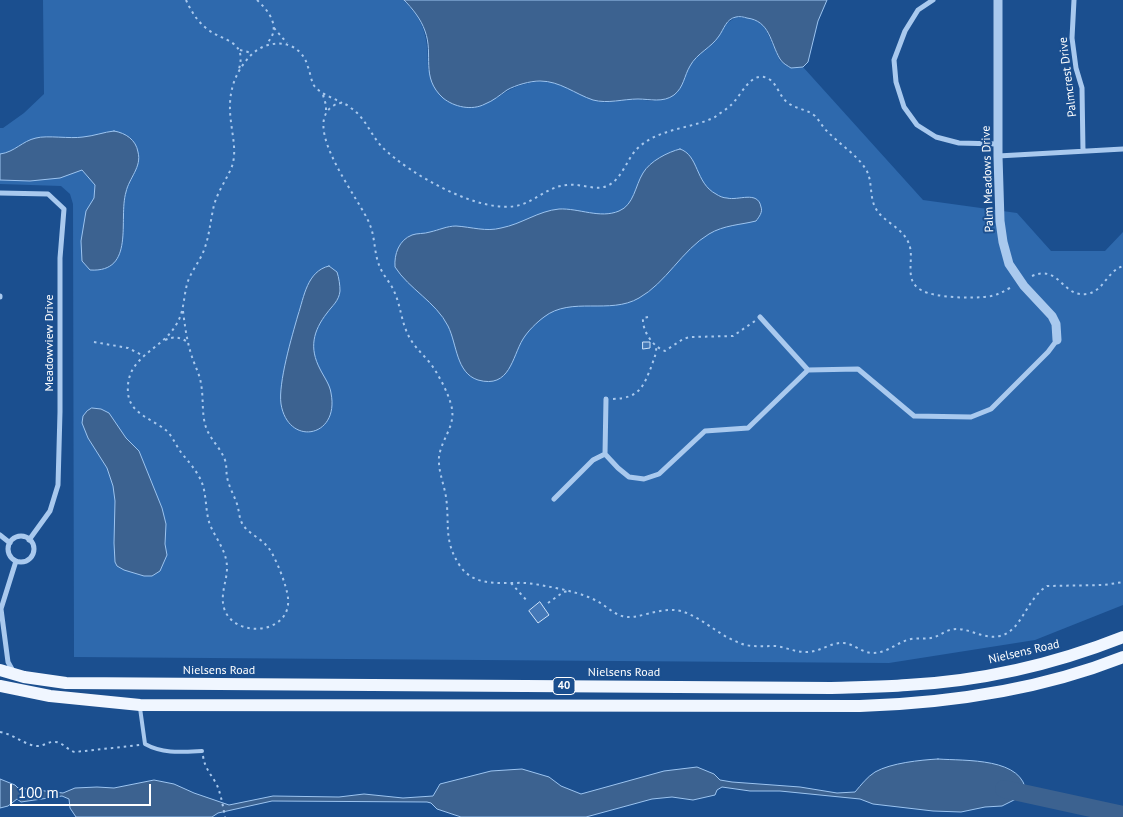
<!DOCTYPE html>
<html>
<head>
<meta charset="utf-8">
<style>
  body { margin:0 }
  #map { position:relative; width:1123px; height:817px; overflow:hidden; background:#1b4f8f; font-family:"PT Sans",sans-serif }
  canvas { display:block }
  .scale { position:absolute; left:10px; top:784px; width:141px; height:22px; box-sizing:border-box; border:2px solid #fff; border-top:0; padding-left:6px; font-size:15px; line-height:18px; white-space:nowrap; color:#fff; -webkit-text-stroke:4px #1b4f8f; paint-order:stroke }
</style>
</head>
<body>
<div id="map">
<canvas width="1123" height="817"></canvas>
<div class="scale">100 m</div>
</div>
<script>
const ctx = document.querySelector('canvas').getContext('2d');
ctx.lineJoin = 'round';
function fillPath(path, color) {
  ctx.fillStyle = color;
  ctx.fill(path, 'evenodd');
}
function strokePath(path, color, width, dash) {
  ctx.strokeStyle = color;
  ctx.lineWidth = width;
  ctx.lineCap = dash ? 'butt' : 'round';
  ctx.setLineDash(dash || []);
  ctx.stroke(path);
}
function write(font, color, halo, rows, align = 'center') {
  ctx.font = font + ' "PT Sans",sans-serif';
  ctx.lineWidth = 4;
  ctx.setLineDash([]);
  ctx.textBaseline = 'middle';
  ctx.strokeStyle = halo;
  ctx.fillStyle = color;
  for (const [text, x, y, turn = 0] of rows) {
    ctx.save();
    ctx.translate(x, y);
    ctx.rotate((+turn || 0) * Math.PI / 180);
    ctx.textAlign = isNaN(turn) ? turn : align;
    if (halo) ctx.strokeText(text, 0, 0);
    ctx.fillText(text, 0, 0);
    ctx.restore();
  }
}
fillPath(new Path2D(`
  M43,0H403C426,22 428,39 428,70L497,98C516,84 540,76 562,86C576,91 588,99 602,102C611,103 621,100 629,100C637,99 645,100 653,101L689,67L696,57L710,46L718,37L726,24L736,17L749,18L760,21L767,32L780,61L791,68L803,67L923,200L1017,213L1051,251H1105L1123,232V605L1035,640L889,663L74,657L73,204L70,194L61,186L0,184V128H3L24,113L44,94Z`), '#2e69ad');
const water = new Path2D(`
  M404,0H827L818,21L808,62L803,67L791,68C788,66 782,63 780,59C770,42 770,21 747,18C744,17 739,16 736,17C726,19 724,29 719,36C711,48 697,53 690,66C684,76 684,87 674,95C663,103 650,99 638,99C623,99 608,104 593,100C575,94 560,81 540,81C530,81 516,85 507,90C500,95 493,101 485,104C472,111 454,107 443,98C420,77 434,55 425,31C421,19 412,8 404,0Z
  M114,131C126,133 136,140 138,152C142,167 129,178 126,192C118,219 136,273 90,270L82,261L81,241L86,211L94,198L95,185L82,170L60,178L30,181L0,180V154C15,152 22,141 36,138C47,135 70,139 83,137C94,136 104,132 114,131Z
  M680,149C699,155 695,183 716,194C719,196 723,198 727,198C738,201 758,190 761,207C763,212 759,217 756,221C740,225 724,225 709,234C682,250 666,283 639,298C610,315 571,296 544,317C536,323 528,331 523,339C512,357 510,389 478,380C456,373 457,344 448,326C436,302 409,289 395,267C394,254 399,240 412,235C417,233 424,234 430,232C439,230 447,226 456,226C472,227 486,232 501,228C522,224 538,211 559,209C579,208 600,219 619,211C634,205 635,186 643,173C650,161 668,152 680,149Z
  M329,266L337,272C339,278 340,285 340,291C339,301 332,306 327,313C313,331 309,348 320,369C324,377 330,385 331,393C340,438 288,447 281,404C278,383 292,336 298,315C304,297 307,271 329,266Z
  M92,408L101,409L109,413L126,438L139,451L162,508L166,524L165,544L167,555L160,571L152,576H144L124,570L117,566L115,562L114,543L115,501L113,486L107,468L88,438L82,423L83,416L87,411Z
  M938,759C965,761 1025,757 1026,794L1002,806L985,807L961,812L933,811L873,804L860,799L780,791H750L722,787L717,790L715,795L693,800L672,797L652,799L586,817H461L437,809L431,803L427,802L272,801L218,813L212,817H76L70,808L69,799L62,796L21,802L17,799L8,806L0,808V779L15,785L18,788L63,793L75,788L97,787L114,788L154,780L174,784L194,793L229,805L273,796L339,797L364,794L403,798L433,796L440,784L491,771L522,769L549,777L561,786L581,794L664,771L697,767L714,774L720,780L732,782L800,787L837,793L855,792C861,785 867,777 875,772C891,763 920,760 938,759Z`);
fillPath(water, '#3c6290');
strokePath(water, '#9cc4f0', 1);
strokePath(new Path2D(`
  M1004,789L1123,815`), '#3c6290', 18);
const building = new Path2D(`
  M643,342H650V348L643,349Z
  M540,602L549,615L538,623L529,611Z`);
fillPath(building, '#4478b7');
strokePath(building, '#cfe3fa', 1);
strokePath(new Path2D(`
  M186,0C191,11 197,21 207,29C224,42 247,40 239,69
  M257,0C270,12 282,29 266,44
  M274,28L287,43
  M240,50L252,53
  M323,95L326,105V114
  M1032,276C1060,264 1062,298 1087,294C1104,291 1107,271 1123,266
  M1010,288C1002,292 1000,294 991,296C975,299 934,298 921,290C903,280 915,259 909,244C903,227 882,222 875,207C869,195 873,179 865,168C856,154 839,144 828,132C823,128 820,121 815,116C807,109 796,109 788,103C779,96 778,85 769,79C751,69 742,95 731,105C727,109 720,113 715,117C691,129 660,128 639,147C627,157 623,179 607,186C595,191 580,183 567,185C549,186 537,200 520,205C482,216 410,174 383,148C371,136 366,118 351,108C345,103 340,101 333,106C300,127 362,202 370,225C375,237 374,252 379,265C382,274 390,282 394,291C400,304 401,318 406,330C411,344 421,352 430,363C438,373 450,396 452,409C455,427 441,440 439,457C438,471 444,484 446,497C450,525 443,540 460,566C475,588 503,582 526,583C536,584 546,586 556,588C570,591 583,594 595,600C604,604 612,613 622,616C637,621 659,606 681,611C701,617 716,633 735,641C748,648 760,646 775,646C785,647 795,652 805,652C819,653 830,642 844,643C854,644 862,653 873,653C888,653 897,642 911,639C918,638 925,639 931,638C938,637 943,632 950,630C966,625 981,640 1000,636C1022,631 1026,599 1047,586L1104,585L1123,582
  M183,311C185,327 187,342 192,357C195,366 200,375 201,384C204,399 201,416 207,430C212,441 221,449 225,460C227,466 226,472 227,477C229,487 234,495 237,504C239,510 239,516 241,521C245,532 259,537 266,545C274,552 287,586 288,598C292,635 233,639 224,608C220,594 227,581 227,568C227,551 216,539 210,525C204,508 208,490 198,475C193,466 186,459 180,451C176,445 173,438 168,432C154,419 130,415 128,393C125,356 161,351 176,325C185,311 183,296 188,281C192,270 200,261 204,250C209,237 210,224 213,210C215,197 223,185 229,173C238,157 233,140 231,122C228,100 231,80 245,62C251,54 258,48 268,45C286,40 303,48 308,67C310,72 311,79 313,84C319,94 332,97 342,103
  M648,317L643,318C642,331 653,347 665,351L683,339L690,337L733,336L755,321
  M165,340C174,336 179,337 188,342
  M94,342L128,348L144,356
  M613,399C640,398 643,387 652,365C654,358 657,353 656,345
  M511,583L528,602
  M548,603L562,593L567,591
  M0,732C13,734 23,744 36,746C43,747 48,741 55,742C63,742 68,751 75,752L140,745
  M203,756C205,769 211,774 217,785C221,795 223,806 225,817`), '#a9c9ee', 2, [2.5, 4]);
strokePath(new Path2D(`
  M140,708L145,744C163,754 182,752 202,751`), '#a9c9ee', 4);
strokePath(new Path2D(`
  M933,0L918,10L905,31L894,60L896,82L904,107L917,125L936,137L959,143L998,144
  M1074,0L1072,38L1076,68L1082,88L1083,151
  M998,156L1123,149
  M0,193L48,194L64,209L60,258V412L58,485L50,511L29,540
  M0,296V297
  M760,317L808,370
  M605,454L618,468L629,477L644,479L659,474L705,431L748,428L808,370L858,369L914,416L971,417L991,409L1048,352L1057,340
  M554,499L593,460L605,454L606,399
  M0,535L10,543
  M8 549a13 13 0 1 1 26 0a13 13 0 1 1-26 0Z
  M1,609L8,662L13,671
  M0,612L16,561`), '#a9c9ee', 5);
strokePath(new Path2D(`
  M998,0V156L1000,221L1003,242L1009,264L1024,286L1052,316L1056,324L1057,340`), '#a9c9ee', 9);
strokePath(new Path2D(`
  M0,670L24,677L66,683L831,688C856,687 882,687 907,685C980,681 1055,664 1123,637
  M0,686L50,696L140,705L860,706C950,703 1040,690 1123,657`), '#f0f6ff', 12);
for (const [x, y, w] of [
  [564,686,22]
]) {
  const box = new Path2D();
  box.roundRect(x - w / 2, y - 8.5, w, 17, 4);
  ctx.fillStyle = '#1b4f8f';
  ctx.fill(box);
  strokePath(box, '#fff', 1);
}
write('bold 11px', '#fff', null, [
  ["40",564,686]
]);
write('12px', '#fff', '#1b4f8f', [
  ["Palmcrest Drive",1068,77,-97],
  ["Palm Meadows Drive",988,179,-92],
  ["Meadowview Drive",50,343,-90],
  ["Nielsens Road",1024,652,-13],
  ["Nielsens Road",219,671],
  ["Nielsens Road",624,673]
]);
</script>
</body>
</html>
